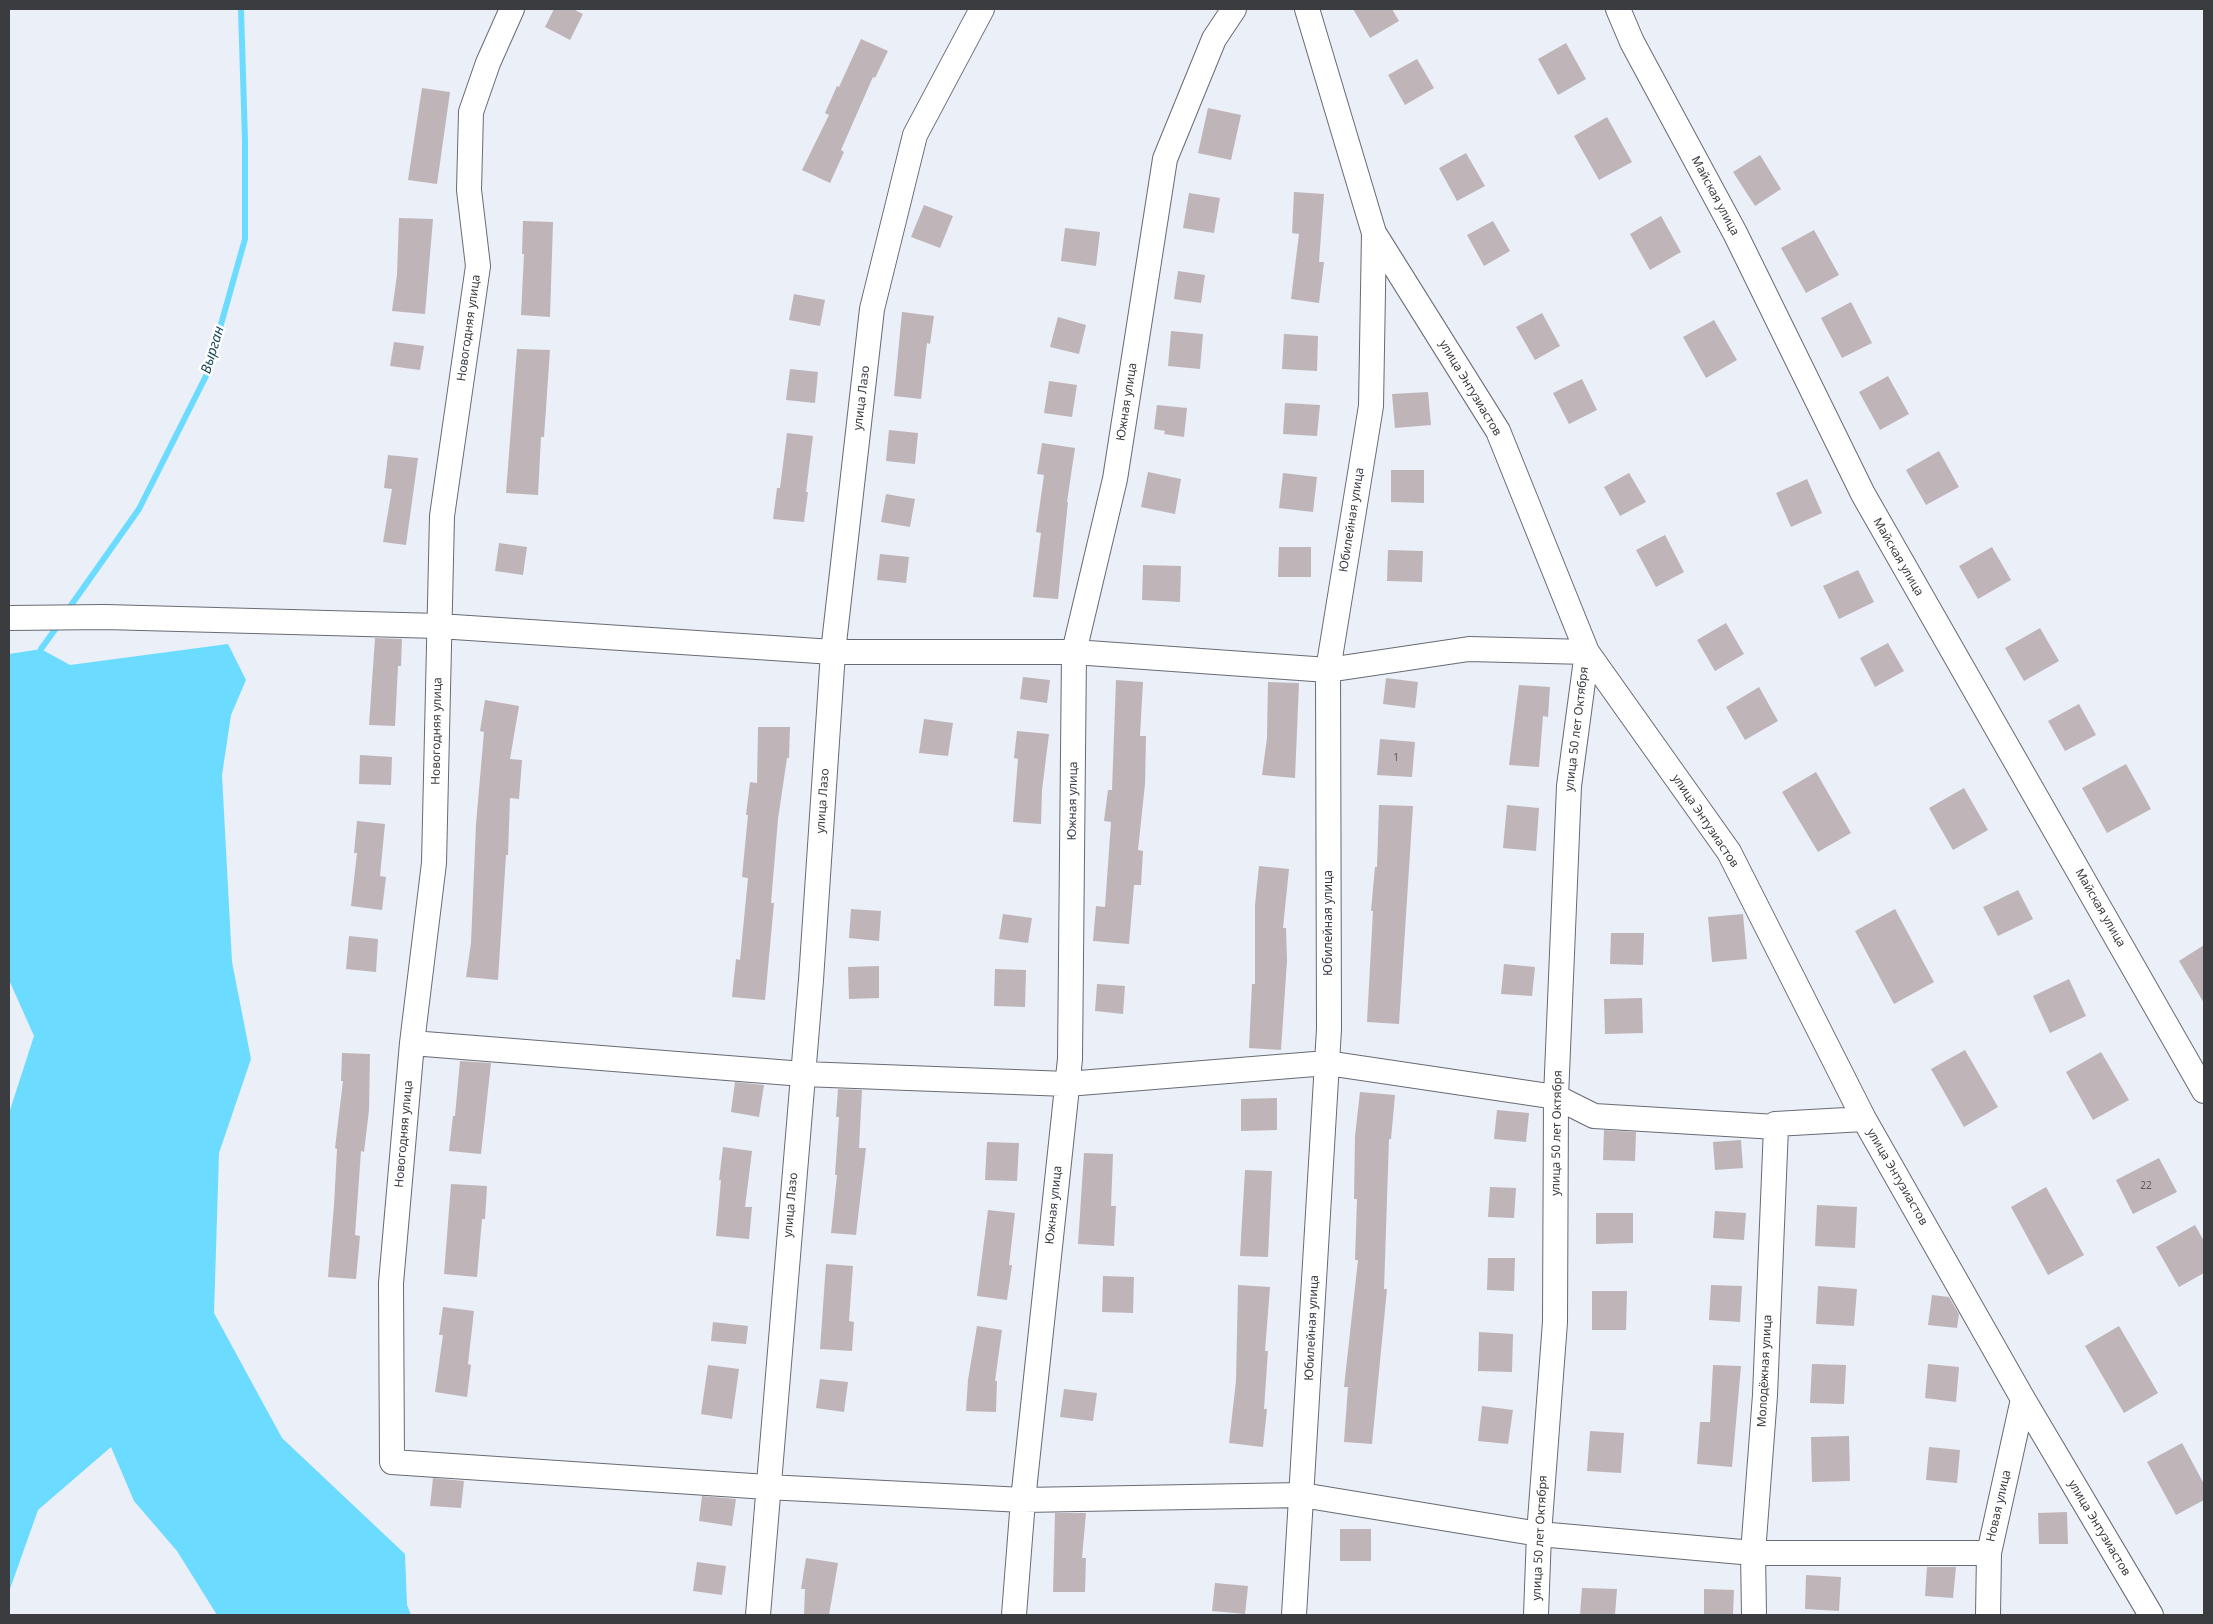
<!DOCTYPE html>
<html>
<head>
<meta charset="utf-8">
<style>
  body { margin:0 }
  #map { position:relative; width:2213px; height:1624px; overflow:hidden; background:#eaeff8; font-family:"Noto Sans",sans-serif }
  canvas { display:block }
  .frame { position:absolute; inset:0; border:10px solid #3a3c3f; pointer-events:none }
</style>
</head>
<body>
<div id="map">
<canvas width="2213" height="1624"></canvas>
<div class="frame"></div>
</div>
<script>
const ctx = document.querySelector('canvas').getContext('2d');
ctx.lineJoin = 'round';
function fillPath(path, color) {
  ctx.fillStyle = color;
  ctx.fill(path, 'evenodd');
}
function strokePath(path, color, width, dash) {
  ctx.strokeStyle = color;
  ctx.lineWidth = width;
  ctx.lineCap = dash ? 'butt' : 'round';
  ctx.setLineDash(dash || []);
  ctx.stroke(path);
}
function write(font, color, halo, rows, align = 'center') {
  ctx.font = font + ' "Noto Sans",sans-serif';
  ctx.lineWidth = 5;
  ctx.setLineDash([]);
  ctx.textBaseline = 'middle';
  ctx.strokeStyle = halo;
  ctx.fillStyle = color;
  for (const [text, x, y, turn = 0] of rows) {
    ctx.save();
    ctx.translate(x, y);
    ctx.rotate((+turn || 0) * Math.PI / 180);
    ctx.textAlign = isNaN(turn) ? turn : align;
    if (halo) ctx.strokeText(text, 0, 0);
    ctx.fillText(text, 0, 0);
    ctx.restore();
  }
}
fillPath(new Path2D(`
  M228,644L246,680L231,715L222,775L232,962L251,1059L219,1153L214,1313L282,1438L405,1554L407,1605L411,1615H217L177,1551L134,1501L111,1447L38,1510L10,1589L9,1600V1113L34,1036L9,980V654L41,649L70,665Z`), '#6bdcff');
strokePath(new Path2D(`
  M67,611L139,509L207,374L245,239V141L241,9
  M41,649L59,624`), '#6bdcff', 6);
fillPath(new Path2D(`
  M554,9H573L583,14L570,40L545,27Z
  M1353,9H1392L1399,21L1370,38Z
  M861,39L888,51L875,78L873,77L841,150L844,152L830,183L802,170L829,115L825,113L837,86L839,87Z
  M1566,43L1586,79L1558,95L1538,59Z
  M1417,59L1434,88L1405,105L1388,75Z
  M422,88L450,92L437,184L408,180Z
  M1208,108L1241,115L1231,160L1198,153Z
  M1607,117L1632,162L1599,180L1574,136Z
  M1466,153L1485,186L1457,201L1439,168Z
  M1760,155L1781,189L1755,206L1733,172Z
  M1294,192L1324,194L1319,262H1324L1319,303L1291,299L1299,234L1292,233Z
  M1189,193L1220,198L1214,233L1183,228Z
  M924,205L953,216L940,248L911,237Z
  M1661,216L1681,252L1650,270L1630,234Z
  M399,218L433,219L425,314L392,311L397,275Z
  M523,221L553,222L550,317L521,315L524,254H522Z
  M1493,221L1510,251L1484,266L1467,235Z
  M1065,228L1100,232L1096,266L1061,261Z
  M1814,230L1839,275L1806,293L1781,248Z
  M1178,271L1205,275L1201,303L1174,299Z
  M794,294L825,300L820,326L789,320Z
  M1851,302L1872,343L1842,358L1821,318Z
  M902,312L934,316L930,344L927,343L921,399L894,396Z
  M1542,313L1560,346L1535,360L1516,327Z
  M1058,317L1086,325L1079,354L1050,347Z
  M1714,320L1737,360L1706,378L1683,337Z
  M1171,331L1203,334L1200,369L1168,366Z
  M1284,334L1318,336L1317,371L1282,369Z
  M394,342L424,346L420,370L390,366Z
  M517,349L550,350L544,437H541L538,495L506,493Z
  M790,369L818,372L815,403L786,400Z
  M1888,376L1909,414L1880,430L1859,392Z
  M1582,379L1597,410L1569,424L1553,393Z
  M1049,381L1077,385L1072,417L1044,413Z
  M1428,392L1431,425L1395,428L1392,394Z
  M1285,403L1320,405L1317,436L1283,434Z
  M1157,405L1187,408L1184,437L1164,434L1165,431L1154,429Z
  M889,430L918,433L915,464L886,461Z
  M787,433L813,436L806,492H808L804,522L773,519L777,488H780Z
  M1042,443L1075,448L1067,502H1068L1058,599L1033,597L1041,533L1036,532L1044,475L1037,474Z
  M1939,451L1959,487L1926,505L1906,470Z
  M388,455L418,458L406,545L383,542L392,489L384,488Z
  M1391,470H1424V503L1391,502Z
  M1148,472L1181,479L1175,514L1141,507Z
  M1283,473L1317,477L1313,512L1279,508Z
  M1629,473L1646,502L1620,516L1604,487Z
  M1807,479L1822,513L1791,527L1776,493Z
  M886,494L915,499L910,527L881,522Z
  M1665,535L1684,572L1656,587L1636,550Z
  M499,543L527,547L523,575L495,571Z
  M1279,547H1311V577H1278Z
  M1992,547L2011,580L1978,599L1959,566Z
  M1388,550L1423,551L1422,582L1387,581Z
  M880,554L909,557L906,583L877,580Z
  M1143,565L1181,566L1180,602L1142,600Z
  M1858,570L1874,602L1839,619L1823,586Z
  M1726,623L1744,654L1715,671L1697,640Z
  M2040,628L2059,661L2024,681L2005,648Z
  M375,638L402,639L401,666H398L395,726L369,725Z
  M1888,643L1904,671L1875,687L1860,658Z
  M1023,677L1050,680L1047,703L1020,699Z
  M1386,678L1418,682L1415,708L1383,704Z
  M1116,680L1143,682L1140,736H1146L1145,784L1138,850L1143,851L1141,885H1134L1129,944L1093,941L1096,906L1105,907L1111,822L1104,821L1108,790H1112Z
  M1268,682L1299,683L1295,778L1262,775L1267,738Z
  M1519,685L1550,687L1548,717L1543,716L1539,767L1509,765Z
  M1759,687L1778,721L1745,740L1726,707Z
  M485,700L519,706L510,759L522,760L519,799L510,798L508,855H506L498,980L466,977L471,943L476,824L484,732L480,731Z
  M2079,704L2096,735L2065,751L2048,721Z
  M924,719L953,723L948,756L919,753Z
  M758,727H790L789,758H787L778,819L771,903H774L765,1000L732,997L736,959L740,960L748,878L742,877L748,815H746L750,782L757,783Z
  M1017,731L1049,734L1042,790L1041,824L1013,822L1018,759L1014,758Z
  M1380,739L1415,742L1412,777L1377,775Z
  M360,755L392,757L391,785L359,784Z
  M2126,764L2151,809L2107,833L2082,788Z
  M1816,772L1851,833L1818,852L1782,792Z
  M1964,788L1988,830L1953,850L1929,808Z
  M1379,805L1413,806L1399,1024L1367,1022L1373,911H1371L1375,867H1377Z
  M1507,805L1539,808L1536,851L1503,848Z
  M357,821L385,824L380,876L386,877L382,910L351,906L357,853H354Z
  M1259,866L1289,869L1283,928H1286L1287,961L1281,1050L1249,1048L1252,984H1255V905Z
  M2018,890L2033,919L1998,936L1983,907Z
  M851,909L881,911L879,941L849,938Z
  M1895,909L1934,982L1894,1004L1855,931Z
  M1003,914L1032,918L1028,943L999,939Z
  M1743,914L1747,959L1712,962L1708,917Z
  M1611,933H1644L1643,965L1610,964Z
  M349,936L378,939L376,972L346,969Z
  M2204,945V1003L2179,961Z
  M1504,964L1535,967L1532,996L1501,994Z
  M879,966V998L849,999L848,967Z
  M995,969L1026,970L1025,1007L994,1006Z
  M2069,979L2086,1016L2050,1033L2033,996Z
  M1097,984L1125,986L1123,1014L1095,1011Z
  M1642,998L1643,1033L1605,1034L1604,999Z
  M1965,1050L1998,1107L1964,1127L1931,1069Z
  M2101,1052L2129,1100L2093,1120L2066,1072Z
  M342,1053L370,1054L369,1110L364,1152L361,1151L355,1235L360,1236L356,1279L328,1277L334,1205L337,1149L335,1148L343,1081H341Z
  M460,1061L491,1063L481,1154L449,1151L453,1116H455Z
  M735,1082L764,1085L759,1117L731,1112Z
  M838,1089L862,1090L859,1148H866L856,1235L831,1233L837,1175H835L839,1117H836Z
  M1360,1092L1395,1095L1391,1139H1389L1384,1289H1387L1372,1444L1344,1442L1348,1387H1344L1358,1260H1355L1357,1199H1354L1355,1136Z
  M1277,1098V1130L1241,1131V1099Z
  M1497,1110L1529,1113L1526,1142L1494,1139Z
  M1604,1130L1636,1132L1635,1161L1603,1160Z
  M1741,1140L1743,1168L1715,1170L1713,1142Z
  M987,1142L1019,1143L1017,1181L985,1180Z
  M723,1147L752,1151L745,1207H752L749,1239L716,1236L721,1180H719Z
  M1084,1153L1113,1154L1111,1206H1116L1114,1246L1078,1244Z
  M2159,1158L2177,1192L2133,1214L2116,1180Z
  M1245,1170L1272,1171L1268,1257L1240,1256Z
  M451,1184L487,1186L485,1219H482L477,1277L444,1274Z
  M1490,1187L1516,1188L1514,1218L1488,1217Z
  M2046,1187L2084,1255L2048,1275L2011,1207Z
  M1817,1205L1857,1207L1855,1248L1815,1246Z
  M988,1210L1015,1213L1009,1265H1012L1007,1300L977,1296Z
  M1715,1211L1746,1213L1744,1240L1713,1238Z
  M1596,1213H1633V1243L1596,1244Z
  M2195,1225L2204,1241V1273L2179,1287L2156,1247Z
  M1488,1258H1515L1514,1291L1487,1290Z
  M826,1264L853,1266L849,1321L854,1322L852,1351L820,1349Z
  M1103,1276L1134,1277L1133,1313L1102,1312Z
  M1238,1285L1270,1287L1265,1351H1268L1264,1409H1267L1263,1447L1229,1443L1236,1381Z
  M1711,1285L1742,1286L1740,1322L1709,1320Z
  M1818,1286L1857,1289L1854,1326L1816,1324Z
  M1592,1291H1627L1626,1330H1592Z
  M1932,1295L1949,1297L1959,1314L1957,1328L1928,1325Z
  M443,1307L474,1311L468,1364L471,1365L467,1397L435,1392L443,1335H439Z
  M713,1322L748,1326L746,1344L711,1341Z
  M977,1326L1002,1330L995,1381H997L996,1412L966,1411L968,1380Z
  M2119,1326L2158,1393L2124,1413L2085,1346Z
  M1479,1332L1513,1334L1512,1372L1478,1371Z
  M1812,1364L1846,1365L1844,1404L1810,1403Z
  M1928,1364L1959,1367L1956,1402L1925,1398Z
  M708,1365L739,1369L732,1419L701,1414Z
  M1713,1365L1741,1366L1732,1467L1697,1464L1700,1422H1710Z
  M820,1379L848,1382L844,1412L816,1408Z
  M1064,1389L1097,1393L1093,1421L1060,1417Z
  M1482,1406L1513,1410L1508,1444L1478,1441Z
  M1590,1431L1624,1433L1621,1473L1587,1471Z
  M1849,1436L1850,1481L1812,1482L1811,1437Z
  M2182,1443L2204,1484V1500L2176,1515L2147,1462Z
  M1929,1447L1960,1450L1957,1483L1926,1480Z
  M433,1478L464,1481L461,1508L430,1506Z
  M702,1496L736,1499L732,1526L699,1521Z
  M2067,1512L2068,1544H2039L2038,1513Z
  M1055,1513H1086L1082,1558H1086L1085,1592H1053Z
  M1340,1529H1371V1561H1340Z
  M806,1558L838,1563L829,1615H804L805,1589H801Z
  M697,1562L726,1566L722,1595L693,1591Z
  M1927,1567H1956L1953,1598L1925,1596Z
  M1806,1575L1841,1577L1839,1611L1805,1609Z
  M1215,1583L1248,1586L1245,1614L1212,1611Z
  M1582,1588L1617,1589L1615,1615H1580Z
  M1704,1589L1734,1590L1733,1615H1704Z`), '#bfb5b9');
const street = new Path2D(`
  M512,9L488,63L471,112L469,190L478,266L442,516L434,863L412,1043L391,1283L392,1462L767,1487L1023,1500L1302,1495L1539,1534L1753,1553H1989
  M1307,9L1374,233L1498,431L1587,652L1729,852L1864,1119L2023,1399L2151,1615
  M1618,9L1632,42L1735,233L1863,494L2204,1091
  M9,618L105,617L439,626L833,652H1074L1328,670L1469,649L1587,652L1569,786L1556,1097L1555,1322L1539,1534L1536,1615
  M412,1043L803,1074L1067,1084L1327,1063L1556,1097L1594,1116L1776,1127L1775,1124L1864,1119
  M758,1615L811,980L833,652L872,309L915,135L982,9
  M1014,1615L1023,1500L1070,1059L1074,652L1115,479L1165,159L1214,39L1234,9
  M1294,1615L1329,1029L1328,670L1371,406L1374,233
  M1754,1615L1753,1553L1765,1395L1776,1127
  M1988,1615L1989,1553L2023,1399`);
strokePath(street, '#676b73', 26);
strokePath(street, '#fff', 24);
write('10px', '#5b5a5e', null, [
  ["1",1396,758],
  ["22",2146,1186]
]);
write('12px', '#3a3c3f', '#fff', [
  ["Майская улица",1715,196,62],
  ["Новогодняя улица",469,328,-82],
  ["улица Энтузиастов",1470,388,59],
  ["улица Лазо",862,398,-83],
  ["Южная улица",1127,402,-81],
  ["Юбилейная улица",1352,520,-81],
  ["Майская улица",1898,557,60],
  ["улица 50 лет Октября",1577,729,-83],
  ["Новогодняя улица",437,731,-89],
  ["улица Лазо",823,801,-86],
  ["Южная улица",1073,801,-89],
  ["улица Энтузиастов",1705,821,56],
  ["Майская улица",2100,908,60],
  ["Юбилейная улица",1329,923,-90],
  ["улица 50 лет Октября",1557,1133,-89],
  ["Новогодняя улица",404,1134,-85],
  ["улица Энтузиастов",1897,1177,60],
  ["улица Лазо",791,1205,-85],
  ["Южная улица",1054,1205,-84],
  ["Юбилейная улица",1312,1328,-87],
  ["Молодёжная улица",1765,1371,-87],
  ["Новая улица",1999,1506,-77],
  ["улица Энтузиастов",2099,1528,59],
  ["улица 50 лет Октября",1540,1538,-87]
]);
write('italic 14px', '#194b59', '#fff', [
  ["Вырган",213,350,-73]
]);
</script>
</body>
</html>
